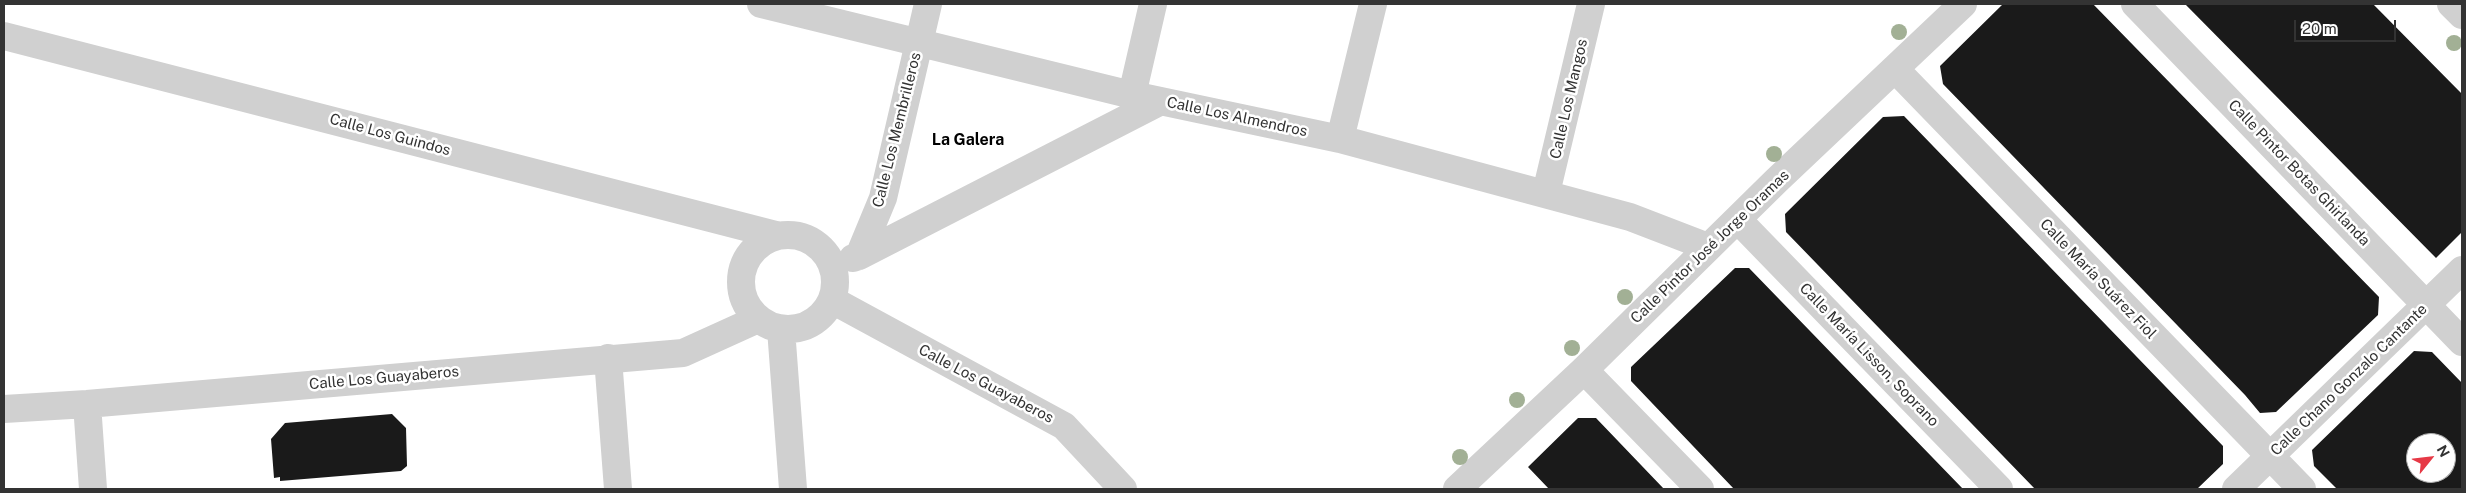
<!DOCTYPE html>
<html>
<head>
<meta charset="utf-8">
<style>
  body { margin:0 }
  #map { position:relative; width:2466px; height:493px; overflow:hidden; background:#fff; font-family:"Public Sans",sans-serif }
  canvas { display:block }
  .frame { position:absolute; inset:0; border:5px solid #333; pointer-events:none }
  .north { position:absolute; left:2406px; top:433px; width:50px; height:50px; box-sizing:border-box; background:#fff; border:1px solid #adadad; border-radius:50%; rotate:61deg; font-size:14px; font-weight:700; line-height:20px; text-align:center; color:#333 }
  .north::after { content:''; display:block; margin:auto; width:18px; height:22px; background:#e63946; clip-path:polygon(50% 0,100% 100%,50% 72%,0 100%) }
  .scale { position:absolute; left:2294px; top:20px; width:102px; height:22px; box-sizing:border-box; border:2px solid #333; border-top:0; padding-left:6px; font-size:15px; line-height:18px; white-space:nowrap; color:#333; -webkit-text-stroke:4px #fff; paint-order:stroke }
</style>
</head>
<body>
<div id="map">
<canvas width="2466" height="493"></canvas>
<div class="frame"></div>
<div class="north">N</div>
<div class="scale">20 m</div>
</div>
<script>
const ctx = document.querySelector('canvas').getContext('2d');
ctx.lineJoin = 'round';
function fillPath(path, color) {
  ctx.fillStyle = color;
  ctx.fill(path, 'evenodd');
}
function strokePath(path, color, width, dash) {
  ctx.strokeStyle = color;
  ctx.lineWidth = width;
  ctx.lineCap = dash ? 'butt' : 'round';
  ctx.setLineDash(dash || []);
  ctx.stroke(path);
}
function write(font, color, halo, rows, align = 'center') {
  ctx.font = font + ' "Public Sans",sans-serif';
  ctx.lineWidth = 5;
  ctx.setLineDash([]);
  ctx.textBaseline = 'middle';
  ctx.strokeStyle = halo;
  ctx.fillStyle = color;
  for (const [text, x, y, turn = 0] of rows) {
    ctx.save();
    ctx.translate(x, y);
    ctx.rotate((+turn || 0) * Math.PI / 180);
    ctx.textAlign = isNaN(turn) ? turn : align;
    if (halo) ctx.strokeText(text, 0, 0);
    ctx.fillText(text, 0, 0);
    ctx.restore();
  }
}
fillPath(new Path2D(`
  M2003,4H2093L2379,297L2378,315L2276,412L2260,413L2245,395L1943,84L1940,66Z
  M2185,4H2373L2462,94V232L2436,258Z
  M1904,116L2223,446V464L2197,489H2035L1786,232L1785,214L1883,117Z
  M1735,268H1749L1963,489H1734L1631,381V367Z
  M2414,351L2432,352L2462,383V489H2337L2314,466L2312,450ZM2416,443H2446V473H2416Z
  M392,414L406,428L407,466L401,471L280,481V477L274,478L271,439L285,423Z
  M1578,418H1596L1664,489H1549L1528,467Z`), '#1a1a1a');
strokePath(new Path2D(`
  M761,4L1132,95L1340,139L1630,217L1708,247
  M2135,4L2462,342
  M2451,4L2462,15
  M4,36L776,235
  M1895,69L2302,489
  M1132,95L1153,4
  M1340,139L1373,4
  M1546,193L1591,4
  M1738,220L1999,489
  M741 282a47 47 0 1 1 94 0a47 47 0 1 1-94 0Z
  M859,256L1161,101
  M853,258L859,256L883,198L928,4
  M832,300L1064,426L1123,489
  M781,329L793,489
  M608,358L618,489
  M1584,370L1700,489
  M87,404L93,489
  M4,409L87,404L683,353L758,319
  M1457,489L1584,370L1776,181L1963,4
  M2236,489L2462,270`), '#d0d0d0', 28);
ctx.fillStyle = '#a2b095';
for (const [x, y] of [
  [1899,32],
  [2454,43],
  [1774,154],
  [1625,297],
  [1572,348],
  [1517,400],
  [1460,457]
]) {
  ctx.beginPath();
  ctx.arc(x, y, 8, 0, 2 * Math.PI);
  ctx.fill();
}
write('15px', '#333', '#fff', [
  ["Calle Los Mangos",1569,99,-77],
  ["Calle Los Almendros",1237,117,12],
  ["Calle Los Membrilleros",897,130,-76],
  ["Calle Los Guindos",390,135,15],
  ["Calle Pintor Botas Ghirlanda",2299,173,46],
  ["Calle Pintor José Jorge Oramas",1710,247,-44],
  ["Calle María Suárez Fiol",2098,279,46],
  ["Calle María Lisson, Soprano",1869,355,46],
  ["Calle Los Guayaberos",384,378,-5],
  ["Calle Chano Gonzalo Cantante",2349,380,-44],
  ["Calle Los Guayaberos",986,384,28]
]);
write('bold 16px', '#000', '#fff', [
  ["La Galera",968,140]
]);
</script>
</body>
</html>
